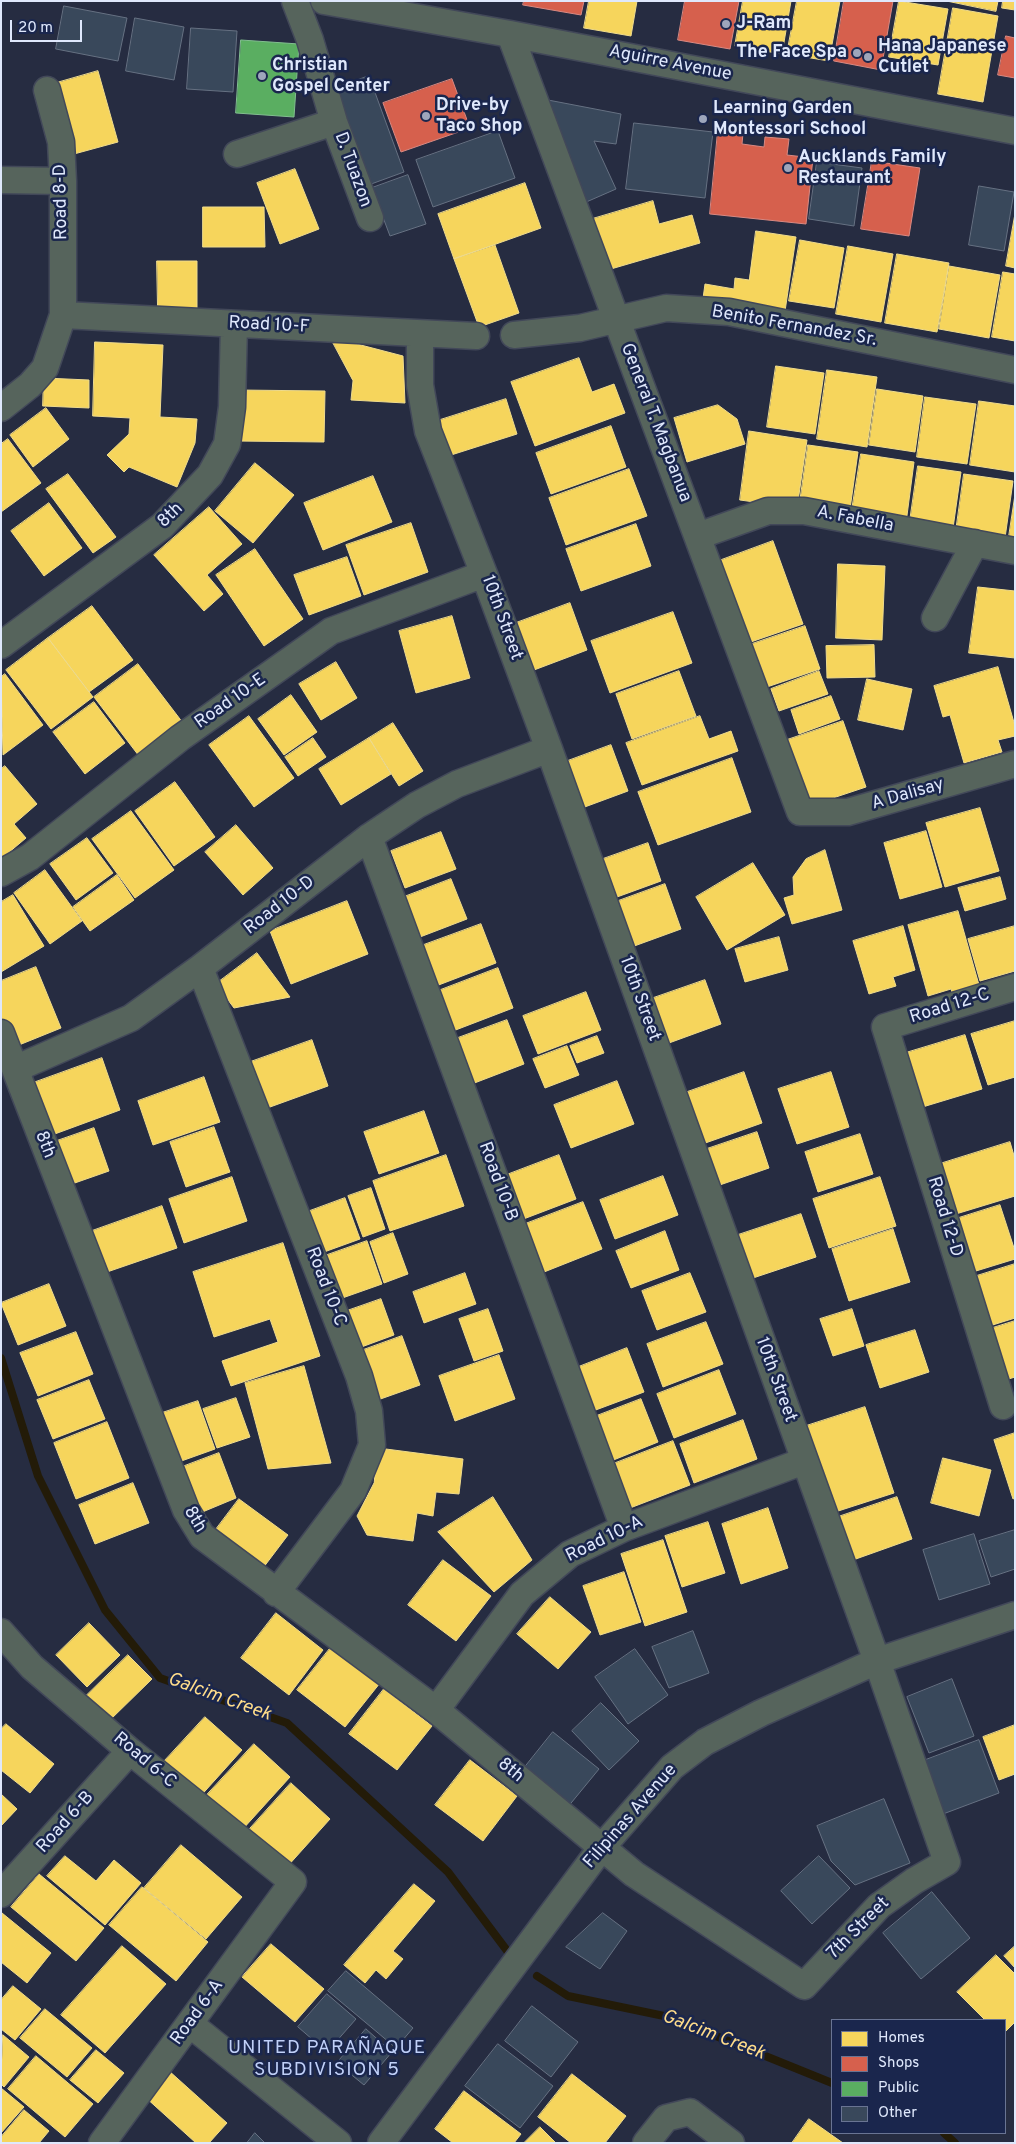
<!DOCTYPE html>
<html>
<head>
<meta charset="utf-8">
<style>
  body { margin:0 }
  #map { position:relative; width:1016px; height:2144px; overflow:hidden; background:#262c41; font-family:Overpass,sans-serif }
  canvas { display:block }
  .frame { position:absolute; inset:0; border:2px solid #dfe8fc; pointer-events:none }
  .legend { position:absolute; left:831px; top:2019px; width:175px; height:115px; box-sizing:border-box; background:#1a264d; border:1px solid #697493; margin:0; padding:6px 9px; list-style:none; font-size:15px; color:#dfe8fc }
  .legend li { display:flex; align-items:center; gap:10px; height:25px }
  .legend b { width:25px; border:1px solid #697493 }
  .scale { position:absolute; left:10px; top:20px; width:72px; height:22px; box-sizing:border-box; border:2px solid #dfe8fc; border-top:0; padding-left:6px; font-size:15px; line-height:18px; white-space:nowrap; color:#dfe8fc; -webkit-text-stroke:4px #1a264d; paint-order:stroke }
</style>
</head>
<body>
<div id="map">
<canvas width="1016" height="2144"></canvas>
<div class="frame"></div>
<ul class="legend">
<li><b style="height:14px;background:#f6d55c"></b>Homes</li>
<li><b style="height:14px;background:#d6604d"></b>Shops</li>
<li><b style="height:14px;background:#5aae61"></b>Public</li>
<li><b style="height:14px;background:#39485b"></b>Other</li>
</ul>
<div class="scale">20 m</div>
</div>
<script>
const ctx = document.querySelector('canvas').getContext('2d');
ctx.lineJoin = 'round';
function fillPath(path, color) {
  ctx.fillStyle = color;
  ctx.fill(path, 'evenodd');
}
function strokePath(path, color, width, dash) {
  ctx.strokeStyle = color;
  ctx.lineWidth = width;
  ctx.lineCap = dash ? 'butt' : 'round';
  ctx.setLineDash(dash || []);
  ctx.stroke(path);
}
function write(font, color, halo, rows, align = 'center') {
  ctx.font = font + ' Overpass,sans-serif';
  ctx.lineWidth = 5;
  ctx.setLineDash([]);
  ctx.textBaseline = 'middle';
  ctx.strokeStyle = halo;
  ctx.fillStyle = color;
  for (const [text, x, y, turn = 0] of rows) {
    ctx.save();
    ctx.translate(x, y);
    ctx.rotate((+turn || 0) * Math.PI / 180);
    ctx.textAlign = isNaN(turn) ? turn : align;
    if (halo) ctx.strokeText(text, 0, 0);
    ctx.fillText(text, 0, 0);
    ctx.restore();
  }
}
const homes = new Path2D(`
  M589,1H637L631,36L584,28Z
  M743,1H791L782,54L735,46Z
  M797,1H840L829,61L787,54Z
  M899,1L948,9L938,65L889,57Z
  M947,1H998L996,11Z
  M1003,1H1015V10L1002,8Z
  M953,8L998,16L983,102L938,94Z
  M98,71L118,142L74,154L53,84Z
  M295,169L319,229L280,244L257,183Z
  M525,183L541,228L454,259L438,214Z
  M653,201L659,224L692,215L700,243L604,271L589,220Z
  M203,207H264L265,247H203Z
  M1015,214V268L1006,266Z
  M756,231L796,237L784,318L702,306L705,284L734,289L735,278L749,280Z
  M800,240L844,248L834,308L789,301Z
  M495,245L519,313L479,327L454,259Z
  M848,246L893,254L881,322L836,314Z
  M897,254L949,263L937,332L885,323Z
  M157,261H197V308L158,309Z
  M949,266L1000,275L989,338L939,329Z
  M1003,272L1015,274V341L992,337Z
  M330,337L403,356L405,403L351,400L353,381Z
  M95,342L163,345L160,417L197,419L195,443L177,487L129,467L124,472L107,455L129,434L130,418L93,416Z
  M579,358L592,392L614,384L625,413L535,446L511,382Z
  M776,366L824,373L815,434L767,427Z
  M827,370L877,377L867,447L817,439Z
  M44,378L89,380V408L43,406Z
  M877,389L923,396L915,452L869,445Z
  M237,390L325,391L324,442L236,441Z
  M925,397L976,404L967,464L917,457Z
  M506,399L517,434L448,456L437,421Z
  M979,401L1015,406V472L970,465Z
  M718,405L737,419L745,444L687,462L674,418Z
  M46,408L69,439L33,467L10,435Z
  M611,426L626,467L551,494L536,453Z
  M749,431L807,440L797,508L740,500Z
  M8,439L41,483L1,512V444Z
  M808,445L858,452L850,509L800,502Z
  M861,454L914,462L906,523L851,516Z
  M255,463L294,495L253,543L215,511Z
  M918,466L961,472L953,528L910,521Z
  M629,469L647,516L566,545L549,498Z
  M68,474L116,537L93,553L46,489Z
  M964,474L1013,481L1005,538L956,531Z
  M373,476L392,522L323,550L304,503Z
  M1015,495V544L1008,543Z
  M49,503L82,548L44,576L11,531Z
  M209,507L242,544L207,575L223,594L204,611L154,555Z
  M411,523L428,572L364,595L346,545Z
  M636,524L651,566L581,591L566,549Z
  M773,541L803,624L745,644L716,562Z
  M255,549L303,619L264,646L216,575Z
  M347,557L361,596L309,615L294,575Z
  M838,564L885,566L882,640L836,638Z
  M978,587L1015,591V658L969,653Z
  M570,603L587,650L534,670L516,623Z
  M92,606L133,660L89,692L48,638Z
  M673,612L692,663L610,693L591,641Z
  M452,616L470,678L416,693L399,631Z
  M805,626L820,669L764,688L749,645Z
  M48,638L93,697L51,729L6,670Z
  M874,645L875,677L827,678L826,646Z
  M336,662L357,698L321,720L299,684Z
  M138,664L183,723L139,756L94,697Z
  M998,667L1015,726V736L998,740L1002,752L964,763L950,715L943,717L934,686Z
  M679,671L696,716L632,739L616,694Z
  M819,671L828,694L779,711L771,689Z
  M5,674L43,725L3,755L1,677Z
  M867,679L912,689L903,730L858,720Z
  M291,695L317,732L284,755L258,719Z
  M831,696L840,719L799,734L791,710Z
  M94,702L125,743L85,774L53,732Z
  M249,716L294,778L254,807L209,745Z
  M700,716L709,739L731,731L738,751L642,785L626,743Z
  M843,721L866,787L809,806L787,740Z
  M393,723L423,771L399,786L369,738Z
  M313,738L326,757L298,776L285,757Z
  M369,738L391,774L341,805L319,769Z
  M611,745L628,791L582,808L565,762Z
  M732,758L751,812L658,845L638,792Z
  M5,766L37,804L14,824L26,838L1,859V769Z
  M175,782L215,837L174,866L135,811Z
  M980,808L999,871L945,887L926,823Z
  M131,811L174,870L135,898L92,839Z
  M236,825L273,868L243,895L205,852Z
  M926,831L942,887L900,899L884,843Z
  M441,832L456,869L405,888L391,851Z
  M87,838L113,873L76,900L50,864Z
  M648,843L661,881L617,897L603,859Z
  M825,850L842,910L792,924L784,898L794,895L793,877L806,859Z
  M753,863L785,915L727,950L696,897Z
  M45,870L82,921L50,944L14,893Z
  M117,875L134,900L90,931L73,907Z
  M1000,877L1006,899L965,911L958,888Z
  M451,879L467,919L420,937L404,897Z
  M665,884L681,929L626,949L610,904Z
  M13,895L44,946L1,972V902Z
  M347,901L368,954L291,984L270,931Z
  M958,911L981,992L954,999L951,989L928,996L908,925Z
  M481,924L496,963L436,986L421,946Z
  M903,926L915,970L893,977L896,986L869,994L853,941Z
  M1015,926V971L980,981L968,939Z
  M779,937L788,970L745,982L735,949Z
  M257,953L290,997L234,1008L216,984Z
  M36,967L61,1028L14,1047L1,1017V981Z
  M498,968L513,1008L453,1031L438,991Z
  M705,980L721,1024L658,1047L642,1002Z
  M586,992L601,1030L538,1054L523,1016Z
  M507,1020L524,1064L464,1087L447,1042Z
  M1015,1021V1077L988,1085L971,1034Z
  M965,1035L982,1089L916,1109L899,1055Z
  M597,1036L604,1053L577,1063L570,1046Z
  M312,1040L328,1086L259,1111L242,1065Z
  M567,1046L579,1075L545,1088L533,1059Z
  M102,1058L120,1110L52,1135L33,1083Z
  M744,1072L762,1123L694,1147L676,1096Z
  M831,1072L849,1127L797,1144L778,1089Z
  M204,1077L220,1122L153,1145L138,1101Z
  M617,1081L634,1124L571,1148L554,1105Z
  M424,1111L439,1153L379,1174L364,1132Z
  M214,1127L230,1172L186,1187L170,1142Z
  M94,1128L109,1171L69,1185L54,1142Z
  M757,1132L769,1168L711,1188L698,1152Z
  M860,1134L873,1174L818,1192L805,1152Z
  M1010,1142L1015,1159V1196L946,1217L930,1167Z
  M446,1155L464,1206L390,1231L373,1181Z
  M559,1155L576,1199L513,1223L496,1179Z
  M663,1176L678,1215L615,1239L600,1200Z
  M232,1177L247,1221L184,1243L169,1199Z
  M880,1177L896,1226L829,1248L813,1199Z
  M371,1188L385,1229L363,1237L348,1196Z
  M345,1198L360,1239L313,1256L299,1215Z
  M583,1202L602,1249L539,1274L520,1226Z
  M1000,1205L1015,1251V1259L963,1275L946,1222Z
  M162,1206L177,1248L107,1272L92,1231Z
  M801,1214L816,1257L744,1281L729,1238Z
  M893,1229L910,1282L849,1301L832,1249Z
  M665,1231L679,1270L631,1288L616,1251Z
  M393,1233L408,1274L384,1283L370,1242Z
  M367,1241L382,1284L331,1302L316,1259Z
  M283,1243L320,1356L231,1386L222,1361L278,1342L270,1319L214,1337L193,1272Z
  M1015,1264V1318L983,1328L967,1279Z
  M465,1273L476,1304L424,1323L413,1292Z
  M690,1273L706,1312L657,1330L642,1291Z
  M49,1284L66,1326L18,1345L1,1303Z
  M381,1299L394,1335L356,1349L344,1312Z
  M488,1309L503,1351L474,1361L459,1319Z
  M852,1309L864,1346L833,1356L820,1319Z
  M1015,1321V1377L999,1382L983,1331Z
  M706,1322L723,1364L663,1387L647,1344Z
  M915,1330L929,1372L880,1388L866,1345Z
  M76,1332L93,1374L38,1396L20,1353Z
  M402,1336L420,1385L372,1402L355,1353Z
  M627,1348L644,1392L593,1411L576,1368Z
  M499,1355L515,1399L455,1421L439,1376Z
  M304,1366L331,1463L268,1469L245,1383Z
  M719,1370L736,1414L674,1438L657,1394Z
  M89,1380L105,1419L53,1439L37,1400Z
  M236,1398L250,1437L217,1448L203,1409Z
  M641,1399L658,1442L611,1461L594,1417Z
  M198,1401L215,1449L173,1464L156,1415Z
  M865,1407L894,1493L832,1513L803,1427Z
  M743,1420L757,1459L694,1483L680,1444Z
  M107,1422L129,1478L76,1499L54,1443Z
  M1015,1433V1498L1013,1499L994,1440Z
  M673,1441L690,1485L630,1508L613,1464Z
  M378,1448L463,1459L459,1494L436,1492L433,1516L417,1513L413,1541L367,1535L357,1516L374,1483Z
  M219,1453L236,1498L200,1513L182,1467Z
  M943,1458L991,1470L979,1516L931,1503Z
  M133,1483L149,1523L95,1544L79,1505Z
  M493,1497L532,1560L494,1592L438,1532Z
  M897,1497L912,1539L853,1560L838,1517Z
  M239,1499L288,1535L260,1572L211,1536Z
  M768,1508L788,1568L741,1584L722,1524Z
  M708,1522L725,1573L682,1587L665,1536Z
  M663,1540L687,1612L645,1626L621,1554Z
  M443,1560L491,1596L456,1641L408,1605Z
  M624,1572L641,1622L600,1635L583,1586Z
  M550,1597L591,1632L558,1669L517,1634Z
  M276,1613L323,1650L289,1695L241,1658Z
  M89,1623L120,1655L87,1687L56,1655Z
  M332,1646L380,1683L345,1727L297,1690Z
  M128,1655L152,1679L108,1722L84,1698Z
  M384,1689L432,1726L397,1770L349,1734Z
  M205,1717L242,1750L197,1800L159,1767Z
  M6,1724L54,1764L30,1793L1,1770V1729Z
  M1015,1725V1774L999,1780L983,1737Z
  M254,1744L290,1777L242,1830L205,1797Z
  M470,1760L517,1796L483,1841L435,1805Z
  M291,1783L330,1819L286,1868L247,1832Z
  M1,1794L17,1809L1,1826Z
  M181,1845L242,1897L206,1939L144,1888Z
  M65,1856L96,1881L114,1860L141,1883L105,1925L47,1876Z
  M39,1874L104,1928L76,1961L11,1907Z
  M414,1884L435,1901L393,1951L403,1959L386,1979L376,1970L365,1983L344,1965Z
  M142,1887L208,1942L176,1981L109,1925Z
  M2,1913L51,1953L27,1983L1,1962Z
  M271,1944L324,1989L295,2022L242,1977Z
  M122,1946L166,1984L105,2053L61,2015Z
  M1015,1946V1968L1004,1956Z
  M996,1955L1015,1974V2022L1005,2032V2020H985L957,1992Z
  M13,1986L41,2009L15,2040L1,2029V2000Z
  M45,2009L92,2048L67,2077L20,2038Z
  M3,2035L29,2057L4,2087L1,2084Z
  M96,2050L124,2073L98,2103L70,2080Z
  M36,2056L93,2104L65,2137L8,2089Z
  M168,2070L227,2123L209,2143H196L144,2096Z
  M572,2074L626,2116L605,2143H571L538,2117Z
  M1,2088L24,2107L1,2133Z
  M464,2091L521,2134L514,2143H453L435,2129Z
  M24,2110L49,2131L39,2143H1V2137Z
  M809,2119L843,2143H792Z
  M540,2127L556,2143H524Z`);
fillPath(homes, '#f6d55c');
strokePath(homes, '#efdb8c', 1);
const shops = new Path2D(`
  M524,1H584L581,15L523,5Z
  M685,1H739L730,49L678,40Z
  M844,1H893L881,70L834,61Z
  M1006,36L1015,38V78L998,75Z
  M452,79L470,128L401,152L383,103Z
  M718,131L743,133L742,144L764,147L765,137L789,139L787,155L813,158L806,224L710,214Z
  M872,161L920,168L909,236L861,229Z`);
fillPath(shops, '#d6604d');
strokePath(shops, '#d98982', 1);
const public = new Path2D(`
  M241,40L299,44L294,117L236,113Z`);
fillPath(public, '#5aae61');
strokePath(public, '#82bf90', 1);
strokePath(new Path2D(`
  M1,1358L38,1476L105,1610L160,1678L287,1723L448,1872L508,1952
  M537,1976L568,1996L669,2017L832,2083
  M944,2133L955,2143`), '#231b08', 8);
const building = new Path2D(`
  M64,6L127,18L118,61L56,49Z
  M135,18L184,27L174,80L126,71Z
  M191,28L237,31L233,92L187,89Z
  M369,76L404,172L363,187L328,91Z
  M548,100L621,114L616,144L594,141L616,189L584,203Z
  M634,123L713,132L705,198L626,189Z
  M498,131L515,178L433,207L416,160Z
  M817,162L862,168L854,226L809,219Z
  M408,175L426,224L390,236L372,188Z
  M979,186L1014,192L1004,251L969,245Z
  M1015,1530V1569L991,1577L979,1541Z
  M974,1534L990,1584L939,1600L923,1550Z
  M693,1631L709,1673L669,1688L652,1647Z
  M635,1649L668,1695L628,1724L595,1677Z
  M952,1679L974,1736L929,1753L907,1697Z
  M601,1703L639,1741L609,1770L572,1731Z
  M553,1732L599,1769L567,1808L521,1772Z
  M979,1740L999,1793L943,1814L923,1761Z
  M884,1799L910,1863L855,1885L831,1861L817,1826Z
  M819,1856L850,1888L812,1924L781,1891Z
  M932,1892L970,1938L921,1979L883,1933Z
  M603,1913L627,1931L600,1969L566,1947Z
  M346,1971L413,2028L396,2048L328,1991Z
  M327,1994L356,2019L327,2052L298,2027Z
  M532,2006L578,2042L551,2077L505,2041Z
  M366,2029L392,2052L364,2085L337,2063Z
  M498,2044L553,2086L520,2128L465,2086Z
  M255,2133L265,2143H247Z`);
fillPath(building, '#39485b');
strokePath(building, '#667182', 1);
const minor = new Path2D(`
  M295,1L310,40L334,122L370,218
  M324,1L510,34L1015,131
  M510,34L800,812H848L1015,764
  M237,154L334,122
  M1,180L63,181
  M63,315L476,336
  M514,335L580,328L666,308L729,312L1015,370
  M1,408L30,385L45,368L63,315V181L61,142L47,90
  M698,536L768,511H804L1015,551
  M935,618L975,543
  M1,645L162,526L210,475L227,444L232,407L234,324
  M369,837L624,1528
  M1,873L30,857L180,738L331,631L484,574
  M200,968L359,1376L369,1411L372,1445L353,1491L276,1593
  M1,1033L186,1510L202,1536L436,1710L634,1874L804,1986L879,1906L914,1881L947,1862L877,1661L549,749L484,574L428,431L420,385V334
  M15,1069L131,1018L200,968L369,837L417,805L457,784L549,749
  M1003,1406L885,1027L1015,987
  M1,1632L32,1667L130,1751L293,1882L102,2143
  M436,1710L522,1594L570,1554L624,1528L804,1461
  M1,1894L130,1751
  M190,2024L338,2143
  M381,2143L602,1847L672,1767L705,1742L761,1713L877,1661L1015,1615
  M646,2143L666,2118L690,2112L731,2143`);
strokePath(minor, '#424859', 29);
strokePath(minor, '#56645c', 26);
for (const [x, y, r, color] of [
  [726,24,5,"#9ea6bb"],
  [857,53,5,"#9ea6bb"],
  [868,57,5,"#9ea6bb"],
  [262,76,5,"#9ea6bb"],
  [426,116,5,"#9ea6bb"],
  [703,119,5,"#9ea6bb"],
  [788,168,5,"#9ea6bb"]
]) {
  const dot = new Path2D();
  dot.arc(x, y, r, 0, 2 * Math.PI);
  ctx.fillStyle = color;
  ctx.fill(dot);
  strokePath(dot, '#1a264d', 2);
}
write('bold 18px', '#dfe8fc', '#1a264d', [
  ["J-Ram",736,24],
  ["Hana Japanese",878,47],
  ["Cutlet",878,68],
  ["The Face Spa",847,53,"right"],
  ["Christian",272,66],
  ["Gospel Center",272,87],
  ["Drive-by",436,106],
  ["Taco Shop",436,127],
  ["Learning Garden",713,109],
  ["Montessori School",713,130],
  ["Aucklands Family",798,158],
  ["Restaurant",798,179]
], 'left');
write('18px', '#dfe8fc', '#1a264d', [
  ["Aguirre Avenue",670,64,11],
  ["D. Tuazon",352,170,70],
  ["Road 8-D",62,202,-91],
  ["Road 10-F",269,326,3],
  ["Benito Fernandez Sr.",794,327,10],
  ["General T. Magbanua",655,423,69],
  ["8th",171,516,-44],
  ["A. Fabella",855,520,11],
  ["10th Street",501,618,70],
  ["Road 10-E",231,702,-35],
  ["A Dalisay",908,795,-16],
  ["Road 10-D",280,906,-38],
  ["10th Street",639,999,70],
  ["Road 12-C",950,1007,-17],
  ["8th",44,1145,69],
  ["Road 10-B",497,1182,70],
  ["Road 12-D",944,1217,73],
  ["Road 10-C",325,1287,69],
  ["10th Street",775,1380,70],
  ["8th",194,1520,59],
  ["Road 10-A",605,1540,-26],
  ["Road 6-C",144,1761,40],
  ["8th",510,1771,40],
  ["Filipinas Avenue",631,1817,-49],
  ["Road 6-B",66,1823,-48],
  ["7th Street",859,1929,-45],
  ["Road 6-A",198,2013,-54]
]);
write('italic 19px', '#fedc8a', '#1a264d', [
  ["Galcim Creek",219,1698,20],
  ["Galcim Creek",713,2036,21]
]);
ctx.letterSpacing = '1px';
write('19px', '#c0d0f8', '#1a264d', [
  ["UNITED PARAÑAQUE",327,2049],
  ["SUBDIVISION 5",327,2071]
]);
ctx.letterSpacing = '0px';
</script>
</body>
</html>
